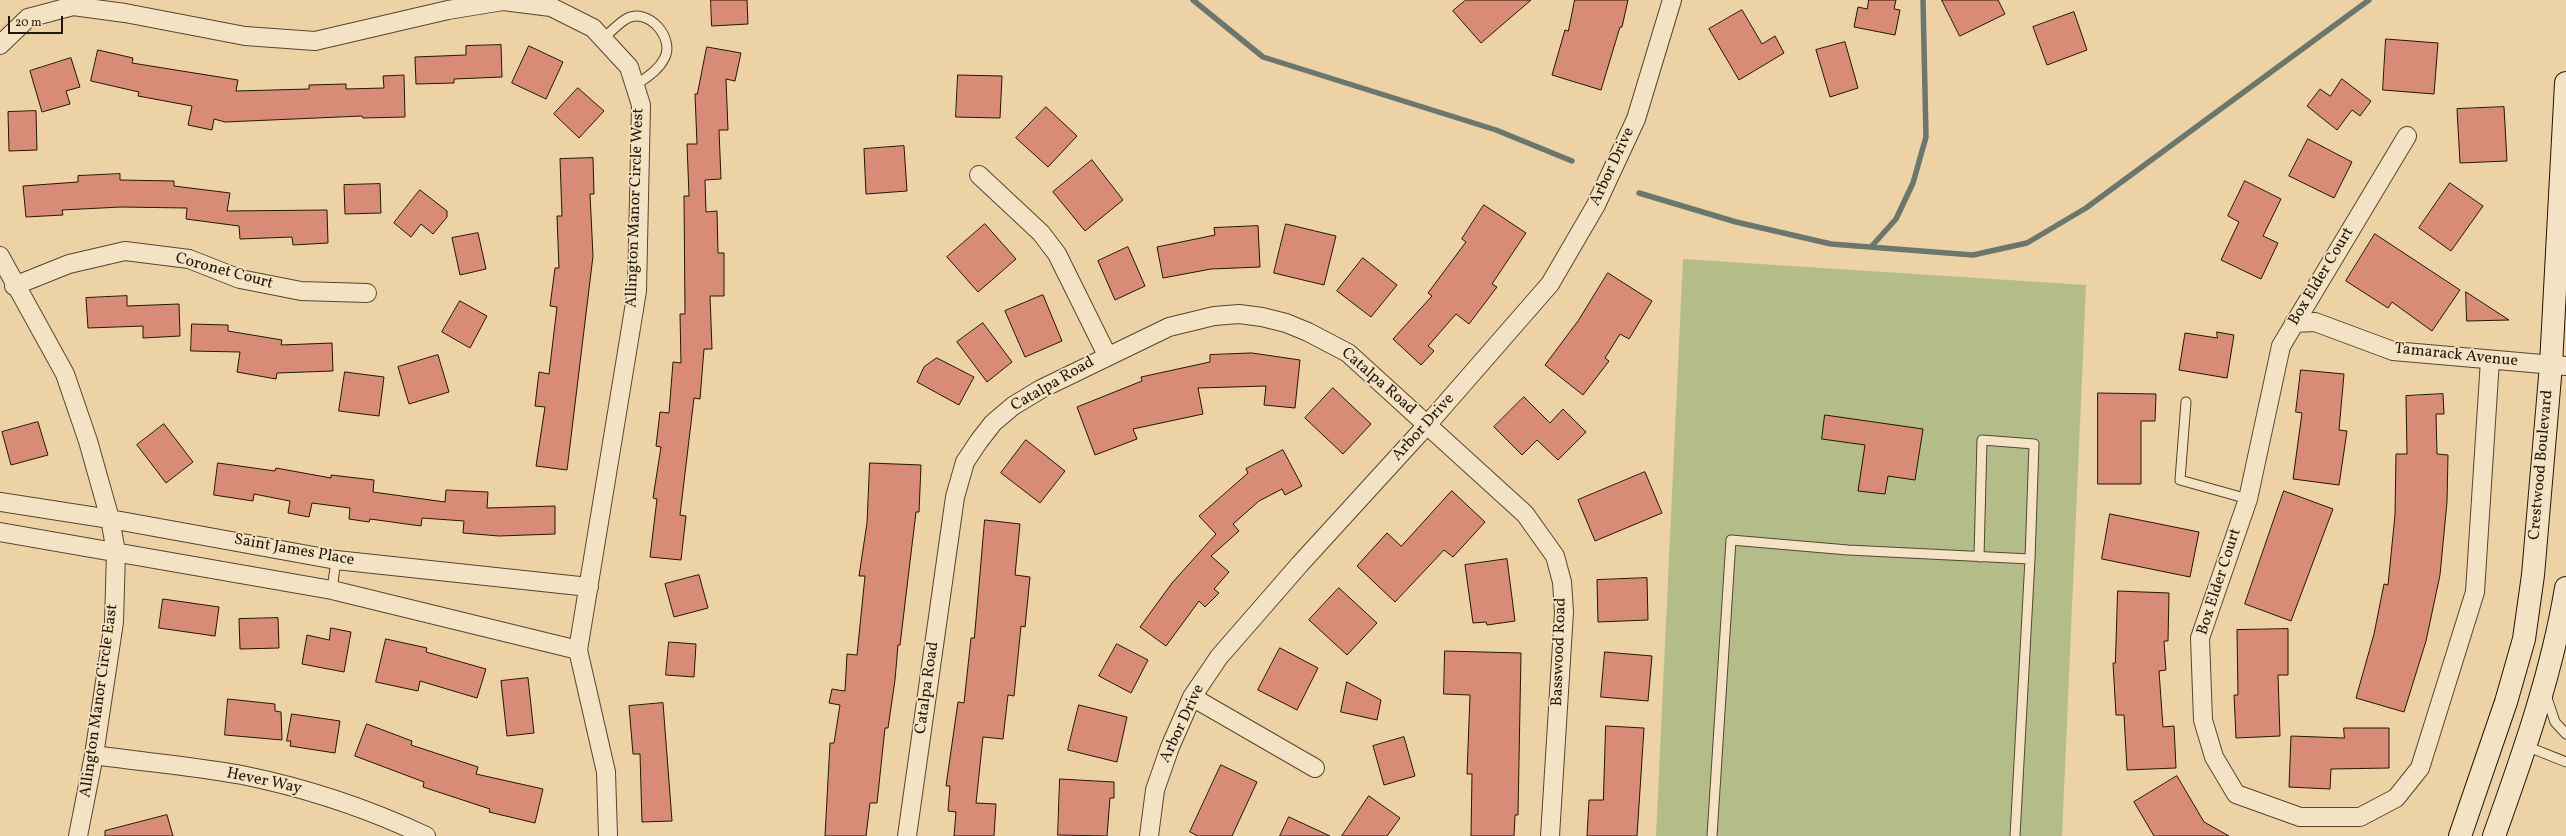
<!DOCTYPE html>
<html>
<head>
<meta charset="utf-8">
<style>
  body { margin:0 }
  #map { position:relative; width:2566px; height:836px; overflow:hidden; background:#ecd2a5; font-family:Vollkorn,serif }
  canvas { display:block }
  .scale { position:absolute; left:8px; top:16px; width:55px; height:18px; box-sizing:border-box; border:2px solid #231706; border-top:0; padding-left:5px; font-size:12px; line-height:14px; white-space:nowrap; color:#231706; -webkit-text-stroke:3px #f3e2c4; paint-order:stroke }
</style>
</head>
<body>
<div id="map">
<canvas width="2566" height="836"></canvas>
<div class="scale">20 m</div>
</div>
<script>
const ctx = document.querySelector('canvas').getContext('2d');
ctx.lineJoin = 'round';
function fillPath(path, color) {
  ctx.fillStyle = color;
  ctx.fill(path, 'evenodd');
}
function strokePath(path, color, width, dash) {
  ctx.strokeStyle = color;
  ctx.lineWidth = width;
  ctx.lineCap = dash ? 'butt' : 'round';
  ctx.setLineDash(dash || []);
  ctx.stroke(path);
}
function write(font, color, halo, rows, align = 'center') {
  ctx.font = font + ' Vollkorn,serif';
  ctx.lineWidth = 3.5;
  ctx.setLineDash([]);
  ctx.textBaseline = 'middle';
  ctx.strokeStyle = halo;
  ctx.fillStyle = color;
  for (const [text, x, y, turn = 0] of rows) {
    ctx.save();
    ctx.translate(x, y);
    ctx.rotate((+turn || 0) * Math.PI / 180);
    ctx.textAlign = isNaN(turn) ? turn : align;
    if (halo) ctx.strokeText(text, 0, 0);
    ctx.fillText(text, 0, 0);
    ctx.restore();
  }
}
fillPath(new Path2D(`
  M1683,259L2086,285L2062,836H1656Z`), '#b4bd89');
strokePath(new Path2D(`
  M1193,0L1263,57L1496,130L1572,161
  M1639,193L1736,222L1831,244L1973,255L2027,243L2086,208L2369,0
  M1871,247L1896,219L1913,183L1926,137L1923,0`), '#6b766c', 5.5);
const building = new Path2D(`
  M711,0H747L748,24L712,26Z
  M1466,0H1531L1481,43L1453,11Z
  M1575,0H1628L1622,27H1620L1601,90L1552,75L1565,30L1568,31Z
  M1869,0H1896L1894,9L1900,10L1895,35L1854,27L1858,7L1867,9Z
  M1942,0H1998L2005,14L1960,36Z
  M1742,10L1762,44L1775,36L1784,53L1739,80L1709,29Z
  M2074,12L2087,50L2047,65L2033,27Z
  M2386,39L2438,43L2434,94L2383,90Z
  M1845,42L1858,88L1830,97L1816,50Z
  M501,45L502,77L454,79V83L416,84L415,57L466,55V46Z
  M529,46L563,62L546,99L512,83Z
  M707,47L741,53L735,81L726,79L728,130H719L721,179L705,180L706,212L717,211L718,253H724V296H710L712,349H704L700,399L694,398L680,515L686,516L681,560L650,557L657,499L653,498L661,447L656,446L660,412L669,413L673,362L681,363L680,314H685L684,196H689L687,144H697L695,94H697Z
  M98,50L133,58L132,63L238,80L236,91L309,89V85L346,84V89L384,88L383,76L404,75L405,117L363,118L362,116L225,122L214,119L212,130L188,125L192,106L138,96L139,92L91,81Z
  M71,58L80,87L66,91L70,104L42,112L30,71Z
  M958,75L1002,76L1000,118L956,117Z
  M2342,79L2371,101L2360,116L2352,110L2337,130L2307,106L2320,89L2330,96Z
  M578,88L604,111L579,138L554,114Z
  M1046,107L1077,136L1048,167L1016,138Z
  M2504,107L2507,161L2460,163L2457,109Z
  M36,111L37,150L9,151L8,112Z
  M2308,139L2352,162L2334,198L2289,176Z
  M904,146L907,191L866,194L864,149Z
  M593,158L594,194H590L593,256L567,470L536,466L545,407L535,406L539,372L549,374L557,307L550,306L555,268H559L557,216H562L560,159Z
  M1092,160L1123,200L1085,231L1053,192Z
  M120,174V180L174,181V186L230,193L227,211L327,210L328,243L293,245L292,237L240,239L239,226L186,219L187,208L121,207L62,210L63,215L26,217L23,186L78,182V176Z
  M2245,181L2281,199L2263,236L2278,243L2261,279L2221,260L2239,222L2228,216Z
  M2450,183L2483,206L2451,251L2419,228Z
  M380,184L381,213L345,214L344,185Z
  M420,190L447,211V217L433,234L421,224L411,237L394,223Z
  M1484,205L1526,233L1492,284L1497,287L1469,324L1456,314L1428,346L1434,351L1421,365L1393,339L1432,296L1428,293L1466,242L1462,239Z
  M985,224L1016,259L978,292L947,257Z
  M1286,224L1336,236L1324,285L1274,273Z
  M1258,226L1260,267L1211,269L1163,278L1157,247L1215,235L1214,228Z
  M478,233L486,269L460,275L452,238Z
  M2375,234L2460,290L2432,331L2392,302L2388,308L2346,281Z
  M1128,247L1145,286L1115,300L1098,261Z
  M1363,258L1397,285L1371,317L1337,291Z
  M1608,273L1652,301L1629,339L1620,334L1605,358L1609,361L1583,395L1545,365L1578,321Z
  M2466,292L2509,320L2467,321Z
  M1043,295L1062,341L1025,357L1005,311Z
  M127,296V306L179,304L180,336L143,338V326L88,328L86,298Z
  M460,301L487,316L470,348L442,332Z
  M983,323L1012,362L987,382L957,342Z
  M192,324L228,325V331L282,340L281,345L332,343L333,371L277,373L276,379L237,372L240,352L191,351Z
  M2217,332L2234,335L2227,378L2179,370L2185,333L2217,338Z
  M1252,353L1300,360L1295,408L1264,405L1266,386L1198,388L1203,414L1133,429L1137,439L1095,455L1077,407L1142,381L1141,377L1210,362V355Z
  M438,355L449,392L409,404L398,367Z
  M937,358L974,377L959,405L917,382L924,367Z
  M2301,370L2344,374L2339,430L2347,431L2339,485L2293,479L2302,413L2296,412Z
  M345,372L384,377L379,416L339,411Z
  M1333,388L1371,424L1343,454L1305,418Z
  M2098,393L2156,394L2155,421H2141V484H2098Z
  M2443,394L2444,414H2436L2437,454L2448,455L2447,502L2440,575L2426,641L2404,712L2356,698L2374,634L2384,584L2388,585L2395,515L2396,454H2407L2406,396Z
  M1524,397L1550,423L1563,409L1586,432L1558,460L1537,440L1522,455L1494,427Z
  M1825,415L1923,429L1915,480L1888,476L1885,494L1858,491L1865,445L1822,439Z
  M38,422L48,455L11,465L2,432Z
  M164,424L193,462L166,483L137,445Z
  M1026,440L1065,471L1040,503L1001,473Z
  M1283,450L1302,486L1285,495L1282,489L1259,501L1233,524L1239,531L1211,556L1229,572L1214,589L1219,593L1205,607L1199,601L1166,646L1140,627L1172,583L1216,534L1199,516L1248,473L1246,469Z
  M218,463L275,471L276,468L331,478V475L374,480L373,492L445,502L446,490L488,492L487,508L555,506V534L499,536L463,533L464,521L422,518L421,526L370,519L369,522L349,519L350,508L312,503L309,517L288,513L290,501L254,494L253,501L214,495Z
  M870,463L921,465L919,512H916L900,645H898L895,680L888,728H885L877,803H870L866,836H825L830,743H834L840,705L829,703L832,689L845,691L847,654L857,655L865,576H859L867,523Z
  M1645,472L1662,513L1595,541L1578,500Z
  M1452,491L1485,522L1453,557L1444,550L1395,602L1357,566L1387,533L1401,546Z
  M2284,491L2333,509L2291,621L2245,604Z
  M2110,514L2199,532L2190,577L2102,559Z
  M985,520L1020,524L1015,575L1030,577L1025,627L1021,626L1014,696L1008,695L1003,739L983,737L976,803L996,804L994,836H954L956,812L948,811L950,786H946L958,702L964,703L971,638H974Z
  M1507,559L1515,621L1487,625L1486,622L1473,623L1465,565Z
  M699,575L708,608L674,617L665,584Z
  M1647,578L1648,620L1598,622L1597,580Z
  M1339,588L1377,623L1347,655L1309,620Z
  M2118,591L2169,593L2168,641H2164L2166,670L2159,671L2163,727L2174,726L2176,768L2127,770L2124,715H2116L2113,663H2115Z
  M163,599L219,607L215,636L159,628Z
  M278,618L279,648L240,649L239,619Z
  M331,628L351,632L344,672L302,664L307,635L329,640Z
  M2288,629V675H2278L2280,736L2236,738L2234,695H2238L2237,630Z
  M386,639L427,648L426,652L486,669L477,698L420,681L418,691L376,682Z
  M669,642L696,644L694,677L666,675Z
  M1117,644L1148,660L1131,693L1099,676Z
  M1280,648L1318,668L1297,710L1258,690Z
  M1445,651L1521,653L1518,815H1515L1514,836H1471L1472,774H1467L1470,695L1444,694Z
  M1605,652L1652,656L1648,701L1601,697Z
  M528,678L534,733L507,736L501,681Z
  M1347,682L1381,700L1377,720L1341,712Z
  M228,699L275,704V711L281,712L282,740L225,735Z
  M663,703L672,821L642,822L640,754H633L629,706Z
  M1079,705L1127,717L1117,762L1068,750Z
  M292,714L340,721L335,753L290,746L291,741H287Z
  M367,724L412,741L411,745L478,767L476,774L543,789L535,823L489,812L490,809L423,787L424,782L355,756Z
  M1606,726L1644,728L1637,836H1587L1589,800H1603Z
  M2344,728H2389V768L2331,769L2330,789L2289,787L2291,736L2344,738Z
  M1404,737L1415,776L1384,785L1373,746Z
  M1221,765L1257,782L1232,836H1198L1190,832Z
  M2177,776L2204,822L2229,836H2154L2134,802Z
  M1060,779L1114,782V798H1110L1107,836L1058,835Z
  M1369,796L1400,818L1387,836H1342Z
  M167,815L173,836H105V831Z
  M1289,817L1330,836H1280Z`);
fillPath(building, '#d88b77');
strokePath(building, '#231706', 1);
const lane = new Path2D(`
  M603,39C610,32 618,24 626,19C648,6 676,39 664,59C658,71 645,78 635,86
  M2186,402L2180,480L2248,499
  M1979,557L1982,440L2034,444L2030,559
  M332,590L336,560
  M2546,695L2555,722L2566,734
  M2526,746L2566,762
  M1712,836L1731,540L1848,550L2030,559L2015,836`);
const street = new Path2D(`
  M0,45L28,18L73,6L125,13L245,36L315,41L448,10L503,1L551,7L593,28L629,67L641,105L637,291L578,650L606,772L608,836
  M2407,136L2281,346L2248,499L2200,638L2203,720L2214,757L2236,794L2300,817H2360L2396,798L2420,768L2475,592L2490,360
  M979,175L1041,233L1057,254L1107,355
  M0,256L65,374L88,441L110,519L116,552L114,622L94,755L78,836
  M14,286L69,264L125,251L189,259L240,279L301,291L367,293
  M2294,323L2315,322L2393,351L2566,366
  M0,502L110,519L336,560L589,587
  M0,532L332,590L578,650
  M1192,697L1315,768
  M94,755C143,762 193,766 242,775C306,788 367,808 426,836
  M907,836L955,497L965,462L979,441L993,423L1013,406L1041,389L1169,327L1214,316L1239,314L1262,317L1286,323L1308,332L1348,353L1525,514L1555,556L1562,582L1564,612L1550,836
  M1149,836L1155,790L1170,747L1192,697L1219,657L1300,564L1427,425L1550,284L1596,205L1636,119L1672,0`);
const secondary = new Path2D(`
  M2460,836L2506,702L2524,639L2533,575L2551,365L2566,83
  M2494,836C2523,755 2552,673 2566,588`);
strokePath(lane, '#55462e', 11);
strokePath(street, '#55462e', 20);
strokePath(secondary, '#231706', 24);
strokePath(lane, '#f3e2c4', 9);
strokePath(street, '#f3e2c4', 18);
strokePath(secondary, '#f3e2c4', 22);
write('16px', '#231706', '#f3e2c4', [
  ["Arbor Drive",1613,167,-65],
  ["Allington Manor Circle West",636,208,-88],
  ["Coronet Court",224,272,15],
  ["Box Elder Court",2322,277,-59],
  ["Tamarack Avenue",2456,356,6],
  ["Catalpa Road",1378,382,41],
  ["Catalpa Road",1053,385,-30],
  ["Arbor Drive",1424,428,-48],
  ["Crestwood Boulevard",2542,465,-85],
  ["Saint James Place",294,551,10],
  ["Box Elder Court",2220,582,-72],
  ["Basswood Road",1560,652,-88],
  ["Catalpa Road",928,688,-82],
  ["Allington Manor Circle East",100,701,-82],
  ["Arbor Drive",1183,724,-65],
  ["Hever Way",264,782,12]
]);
</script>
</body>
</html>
